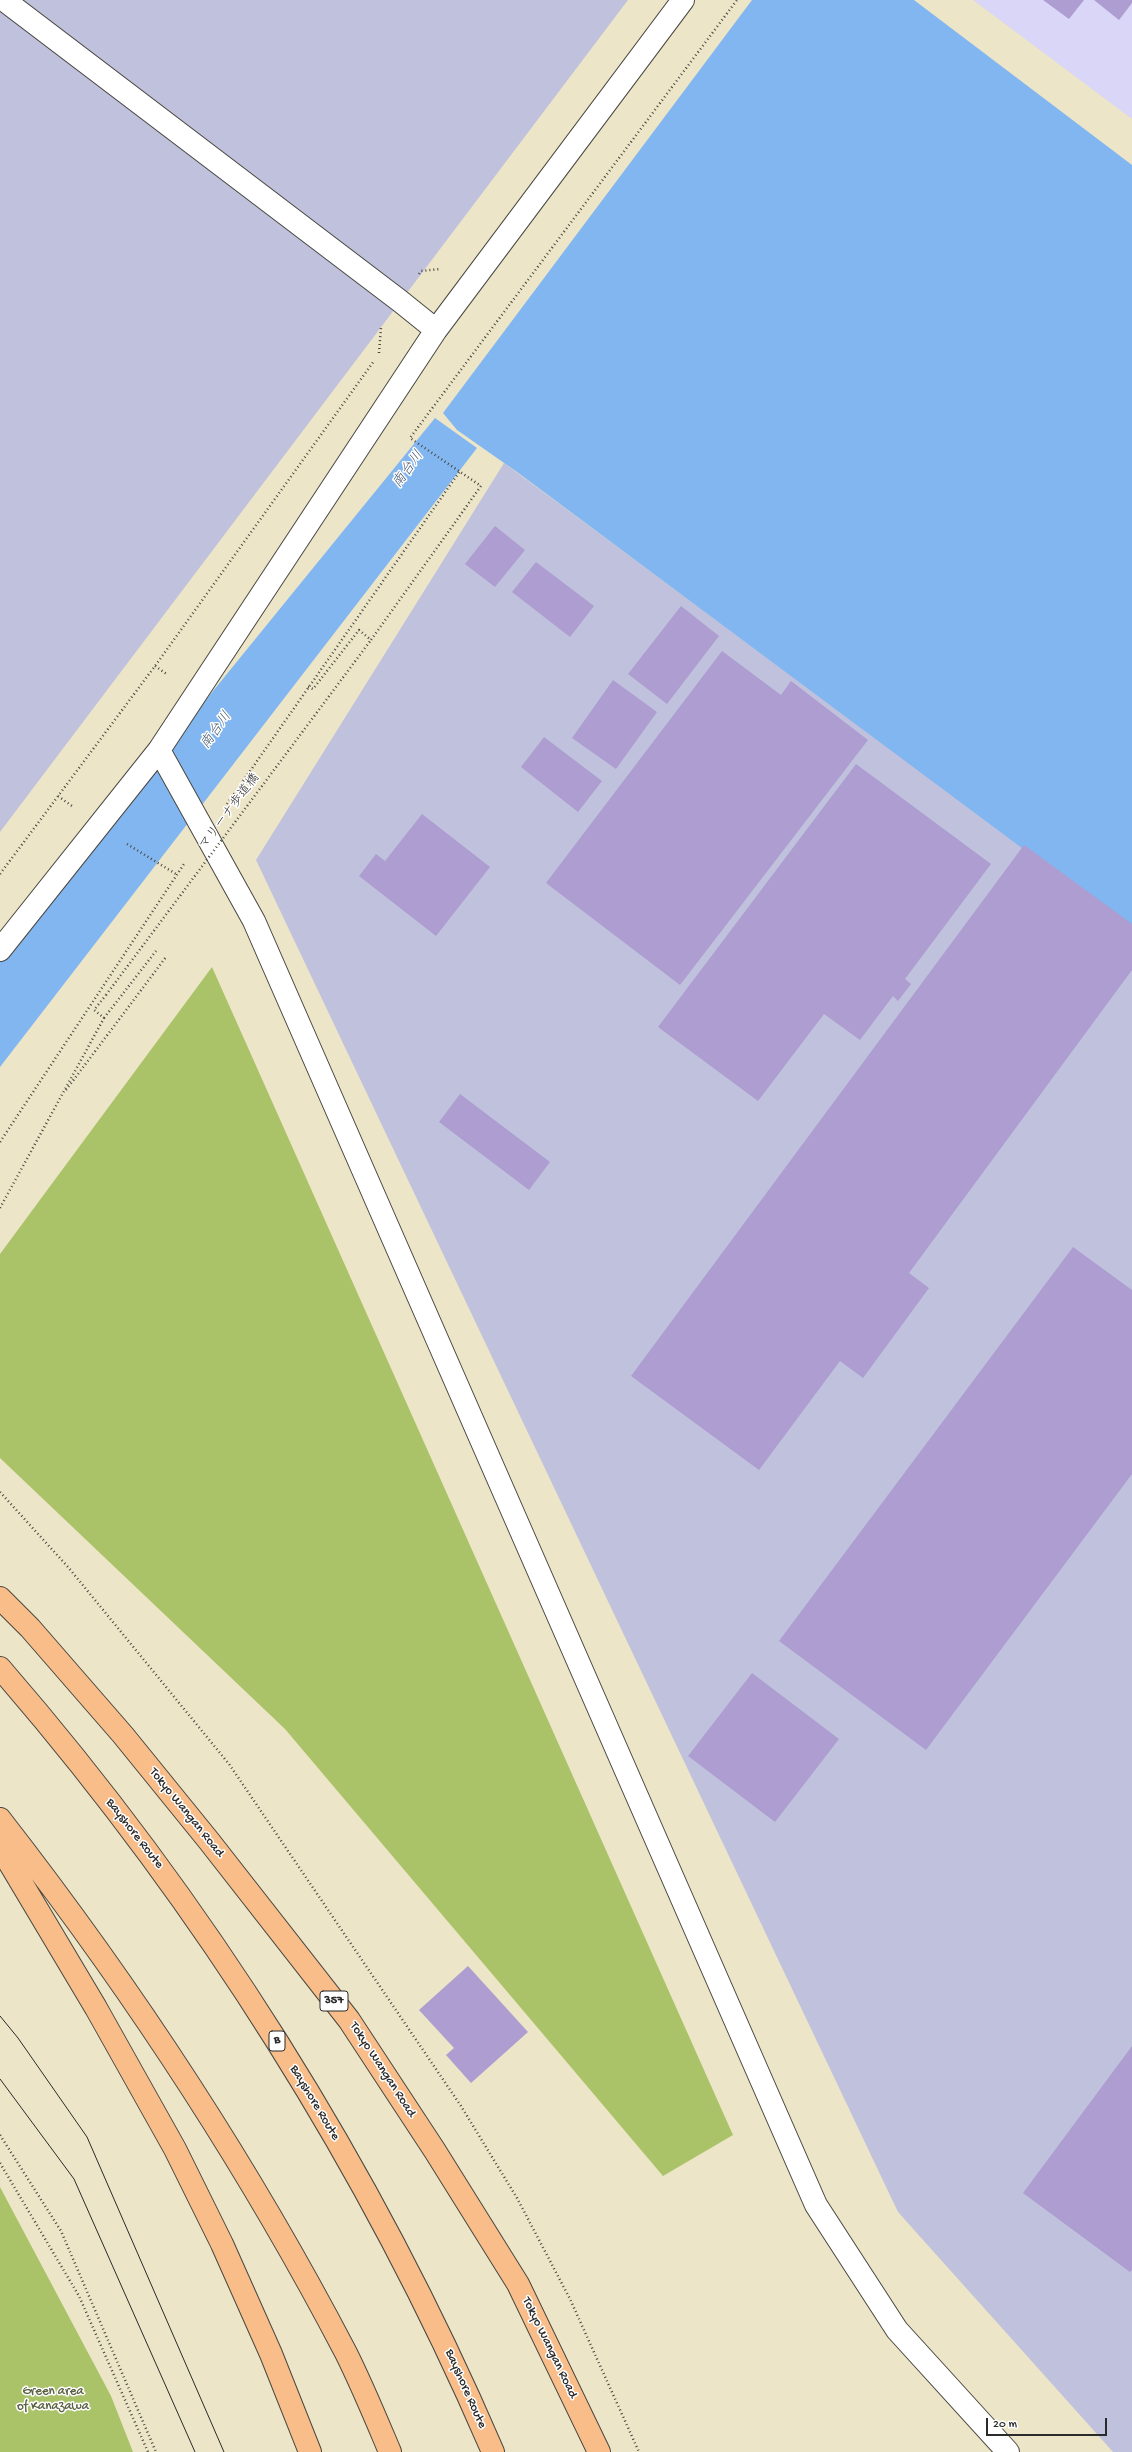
<!DOCTYPE html>
<html>
<head>
<meta charset="utf-8">
<style>
  body { margin:0 }
  #map { position:relative; width:1132px; height:2452px; overflow:hidden; background:#ece5c7; font-family:"Gochi Hand",sans-serif }
  canvas { display:block }
  .scale { position:absolute; left:986px; top:2418px; width:121px; height:18px; box-sizing:border-box; border:2px solid #2b2b2b; border-top:0; padding-left:5px; font-size:12px; line-height:14px; white-space:nowrap; color:#2b2b2b; -webkit-text-stroke:3px #fff; paint-order:stroke }
</style>
</head>
<body>
<div id="map">
<canvas width="1132" height="2452"></canvas>
<div class="scale">20 m</div>
</div>
<script>
const ctx = document.querySelector('canvas').getContext('2d');
ctx.lineJoin = 'round';
function fillPath(path, color) {
  ctx.fillStyle = color;
  ctx.fill(path, 'evenodd');
}
function strokePath(path, color, width, dash) {
  ctx.strokeStyle = color;
  ctx.lineWidth = width;
  ctx.lineCap = dash ? 'butt' : 'round';
  ctx.setLineDash(dash || []);
  ctx.stroke(path);
}
function write(font, color, halo, rows, align = 'center') {
  ctx.font = font + ' "Gochi Hand","Klee One",sans-serif';
  ctx.lineWidth = 3;
  ctx.setLineDash([]);
  ctx.textBaseline = 'middle';
  ctx.strokeStyle = halo;
  ctx.fillStyle = color;
  for (const [text, x, y, turn = 0] of rows) {
    ctx.save();
    ctx.translate(x, y);
    ctx.rotate((+turn || 0) * Math.PI / 180);
    ctx.textAlign = isNaN(turn) ? turn : align;
    if (halo) ctx.strokeText(text, 0, 0);
    ctx.fillText(text, 0, 0);
    ctx.restore();
  }
}
fillPath(new Path2D(`
  M973,0H1132V119Z`), '#d9d6f7');
fillPath(new Path2D(`
  M0,0H628L0,832Z
  M504,463L1132,927V2452H1113L898,2212L256,860Z`), '#c0c2dd');
fillPath(new Path2D(`
  M212,967L733,2135L663,2176L285,1729L0,1458V1254Z
  M0,2187L111,2396L133,2452H0Z`), '#abc368');
fillPath(new Path2D(`
  M752,0H914L1132,165V930L517,472L457,430L443,413Z
  M435,418L477,448L0,1067V953Z`), '#82b6f0');
fillPath(new Path2D(`
  M1043,0H1084L1069,19Z
  M1094,0H1132V3L1119,20Z
  M495,526L525,550L495,587L465,564Z
  M536,562L594,606L570,637L512,592Z
  M681,606L719,636L667,704L628,674Z
  M722,651L781,695L791,681L868,740L680,985L546,883Z
  M613,680L657,712L616,769L572,738Z
  M544,737L602,781L578,812L521,767Z
  M856,764L991,864L905,979L911,984L898,1001L893,996L860,1040L824,1014L758,1101L658,1027Z
  M422,814L490,867L436,936L359,876L376,854L385,861Z
  M1024,845L1132,924V970L909,1273L929,1288L863,1378L840,1361L759,1470L631,1376Z
  M460,1094L550,1162L529,1190L439,1122Z
  M1073,1247L1132,1290V1474L926,1750L779,1641Z
  M752,1673L839,1739L775,1822L688,1756Z
  M468,1966L528,2032L471,2083L446,2055L454,2048L419,2010Z
  M1132,2046V2270L1130,2272L1023,2193Z`), '#ad9dd1');
const minor = new Path2D(`
  M4,0L400,301L436,330
  M159,750L254,921L816,2205L897,2330L1008,2452
  M0,950L159,750L436,330L683,0`);
const highway = new Path2D(`
  M0,1598L30,1628L123,1735L209,1841L349,2020L435,2151L518,2284L599,2452
  M0,1668C203,1902 371,2168 493,2452
  M0,1819C130,1986 248,2165 346,2353C362,2385 376,2419 390,2452
  M0,1847L96,2008L175,2149L222,2244L271,2354L310,2452`);
strokePath(minor, '#484742', 24);
strokePath(highway, '#484742', 24);
strokePath(new Path2D(`
  M419,274L421,271L440,269
  M379,353L381,327
  M155,666L168,675
  M308,687L313,689L359,630L371,640L481,486L410,438L737,0
  M58,796L72,806
  M227,804L460,471
  M127,844L176,874
  M0,874L155,666L374,361
  M104,1018L156,951
  M66,1090L166,957
  M0,1142L184,864
  M0,1208L104,1018L94,1010L106,995
  M0,1492L68,1567L229,1764L461,2106L517,2198L570,2299L639,2452
  M0,2135L61,2231L156,2452
  M0,2163L79,2296L148,2452`), '#484742', 2.5, [1, 3]);
strokePath(minor, '#fff', 22);
strokePath(highway, '#f8bd88', 22);
strokePath(new Path2D(`
  M0,2016L18,2038L87,2137L224,2452
  M0,2079L74,2179L195,2452`), '#2b2b2b', 1);
strokePath(new Path2D(`
  M106,995L371,640`), '#484742', 2.5, [1, 3]);
for (const [x, y, w] of [
  [334,2001,28],
  [277,2041,16]
]) {
  const box = new Path2D();
  box.roundRect(x - w / 2, y - 10, w, 20, 3);
  ctx.fillStyle = '#fff';
  ctx.fill(box);
  strokePath(box, '#2b2b2b', 1);
}
write('bold 12px', '#2b2b2b', null, [
  ["357",334,2001],
  ["B",277,2041]
]);
write('13px', '#2b2b2b', '#fff', [
  ["マリーナ歩道橋",230,812,-53],
  ["Tokyo Wangan Road",186,1813,51],
  ["Bayshore Route",134,1834,52],
  ["Tokyo Wangan Road",382,2070,57],
  ["Bayshore Route",314,2103,59],
  ["Tokyo Wangan Road",549,2348,64],
  ["Bayshore Route",465,2389,66]
]);
write('13px', '#586040', '#fff', [
  ["Green area",53,2392],
  ["of Kanazawa",53,2407]
]);
write('italic 14px', '#495c70', '#fff', [
  ["南台川",409,470,-54],
  ["南台川",217,731,-54]
]);
</script>
</body>
</html>
